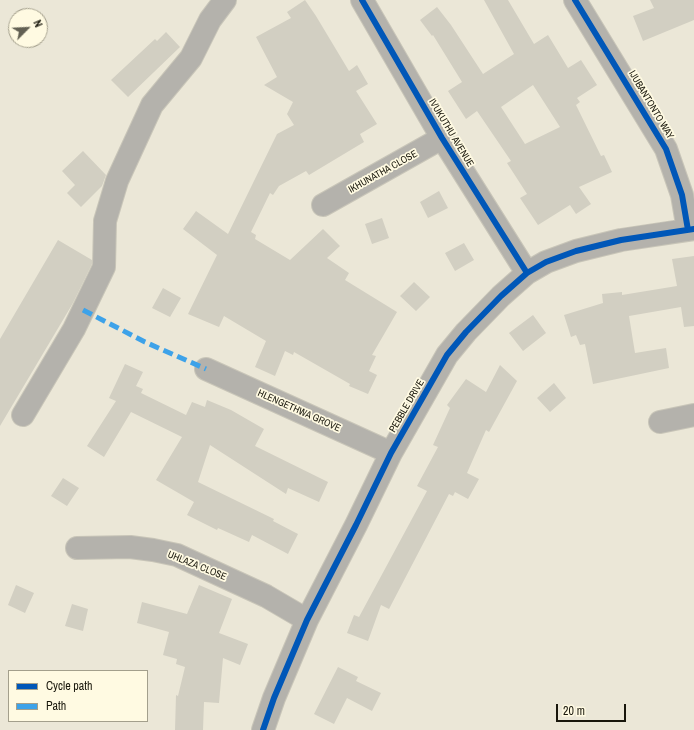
<!DOCTYPE html>
<html>
<head>
<meta charset="utf-8">
<style>
  body { margin:0 }
  #map { position:relative; width:694px; height:730px; overflow:hidden; background:#ebe7d7; font-family:"Archivo Narrow",sans-serif }
  canvas { display:block }
  .legend { position:absolute; left:8px; top:670px; width:140px; height:52px; box-sizing:border-box; background:#fffae2; border:1px solid #a39f8c; margin:0; padding:5px 7px; list-style:none; font-size:12px; color:#19170c }
  .legend li { display:flex; align-items:center; gap:8px; height:20px }
  .legend b { width:20px; border:1px solid #a39f8c }
  .north { position:absolute; left:8px; top:8px; width:40px; height:40px; box-sizing:border-box; background:#fffae2; border:1px solid #a39f8c; border-radius:50%; rotate:66deg; font-size:11px; font-weight:700; line-height:16px; text-align:center; color:#19170c }
  .north::after { content:''; display:block; margin:auto; width:14px; height:18px; background:#626053; clip-path:polygon(50% 0,100% 100%,50% 72%,0 100%) }
  .scale { position:absolute; left:556px; top:704px; width:70px; height:18px; box-sizing:border-box; border:2px solid #19170c; border-top:0; padding-left:5px; font-size:12px; line-height:14px; white-space:nowrap; color:#19170c; -webkit-text-stroke:3px #fffae2; paint-order:stroke }
</style>
</head>
<body>
<div id="map">
<canvas width="694" height="730"></canvas>
<ul class="legend">
<li><b style="height:5px;background:#0057b8"></b>Cycle path</li>
<li><b style="height:5px;background:#3da2e9"></b>Path</li>
</ul>
<div class="north">N</div>
<div class="scale">20 m</div>
</div>
<script>
const ctx = document.querySelector('canvas').getContext('2d');
ctx.lineJoin = 'round';
function fillPath(path, color) {
  ctx.fillStyle = color;
  ctx.fill(path, 'evenodd');
}
function strokePath(path, color, width, dash) {
  ctx.strokeStyle = color;
  ctx.lineWidth = width;
  ctx.lineCap = dash ? 'butt' : 'round';
  ctx.setLineDash(dash || []);
  ctx.stroke(path);
}
function write(font, color, halo, rows, align = 'center') {
  ctx.font = font + ' "Archivo Narrow",sans-serif';
  ctx.lineWidth = 3.5;
  ctx.setLineDash([]);
  ctx.textBaseline = 'middle';
  ctx.strokeStyle = halo;
  ctx.fillStyle = color;
  for (const [text, x, y, turn = 0] of rows) {
    ctx.save();
    ctx.translate(x, y);
    ctx.rotate((+turn || 0) * Math.PI / 180);
    ctx.textAlign = isNaN(turn) ? turn : align;
    if (halo) ctx.strokeText(text, 0, 0);
    ctx.fillText(text, 0, 0);
    ctx.restore();
  }
}
fillPath(new Path2D(`
  M305,0L316,16L349,71L357,65L368,84L356,91L377,124L360,134L364,142L309,175L306,171L279,186L273,195L270,193L251,232L256,235L255,239L290,260L323,229L340,246L327,258L349,273L345,280L397,312L372,355L376,356L369,371L377,375L368,394L349,386L350,384L294,352L293,355L285,351L275,376L255,367L266,341L224,316L219,327L188,314L217,255L183,229L196,211L228,234L277,134L294,125L287,114L293,102L264,85L277,77L256,37L291,18L287,12Z
  M484,0H508L534,44L548,35L568,68L581,60L597,85L577,98L580,102L576,105L601,156L604,155L612,172L579,187L591,204L576,214L570,205L538,225L520,198L527,194L507,163L511,161L477,111L466,119L448,91L462,82L433,35L432,36L420,20L437,7L451,25L483,74L514,54ZM533,85L560,127L525,144L501,107Z
  M650,0H694V20L643,41L633,16L654,8Z
  M166,32L180,47L128,97L111,80L155,39L157,41Z
  M83,151L106,175L102,186L81,207L67,193L75,185L62,171Z
  M439,191L448,208L428,218L420,202Z
  M382,218L389,238L372,244L365,224Z
  M58,240L92,260V264L73,303L0,426V339Z
  M464,243L474,260L455,271L445,253Z
  M694,256V326L684,327L681,307L629,316L635,353L666,348L669,368L593,384L585,344L580,345L576,335L571,337L564,315L603,303L602,294L622,292V295L677,286L672,259Z
  M414,282L430,297L416,311L400,296Z
  M163,288L181,298L170,317L152,308Z
  M533,315L546,333L523,351L509,333Z
  M125,364L143,372L136,386L143,389L141,393L186,415L192,402L205,407L207,400L231,410L264,429L255,446L328,482L319,502L288,488L286,494L210,445L198,482L274,519L273,521L298,534L288,554L252,535L249,542L218,528L217,530L187,515L194,502L156,480L182,437L131,412L104,457L87,446L116,401L109,398Z
  M500,365L517,381L489,432L486,430L467,473L479,479L468,499L455,492L453,496L449,494L389,609L381,605L368,641L347,633L354,615L359,617L427,491L417,486L438,447L433,445L450,408L447,405L466,379L486,392Z
  M554,383L566,398L550,412L537,398Z
  M63,478L79,488L67,506L51,496Z
  M16,585L34,593L25,613L8,605Z
  M199,585L232,599L219,633L248,644L240,665L223,658L219,703L204,702L203,730H175L176,695L178,696L185,667L176,664L177,659L163,655L169,632L137,623L142,602L187,614Z
  M72,604L88,609L83,631L65,626Z
  M338,667L358,677L356,681L381,693L372,711L347,698L334,724L314,714Z`), '#d2cfc2');
const minor = new Path2D(`
  M362,0L442,138L527,273
  M575,0L666,149L682,195L688,230
  M323,205L442,138
  M206,369L391,453
  M23,415L74,329L104,267L105,221L117,181L152,105L191,58L210,20L225,0
  M660,422L694,415
  M77,548L130,547L153,550L177,555L266,596L307,620
  M263,730L274,698L307,620L356,525L391,453L447,355L466,332L501,296L527,273L546,262L576,251L621,240L694,229`);
strokePath(minor, '#c8c5b8', 24);
strokePath(minor, '#b4b2ac', 22);
strokePath(new Path2D(`
  M83,310L145,342L206,369`), '#3da2e9', 5, [10, 5]);
strokePath(new Path2D(`
  M362,0L442,138L527,273
  M575,0L666,149L682,195L688,230
  M263,730L274,698L307,620L356,525L391,453L447,355L466,332L501,296L527,273L546,262L576,251L621,240L694,229`), '#0057b8', 6);
write('10px', '#19170c', '#fffae2', [
  ["IJUBANTONTO WAY",651,105,59],
  ["IVUKUTHU AVENUE",451,133,59],
  ["IKHUNATHA CLOSE",383,172,-29],
  ["PEBBLE DRIVE",407,406,-60],
  ["HLENGETHWA GROVE",299,411,24],
  ["UHLAZA CLOSE",197,566,22]
]);
</script>
</body>
</html>
